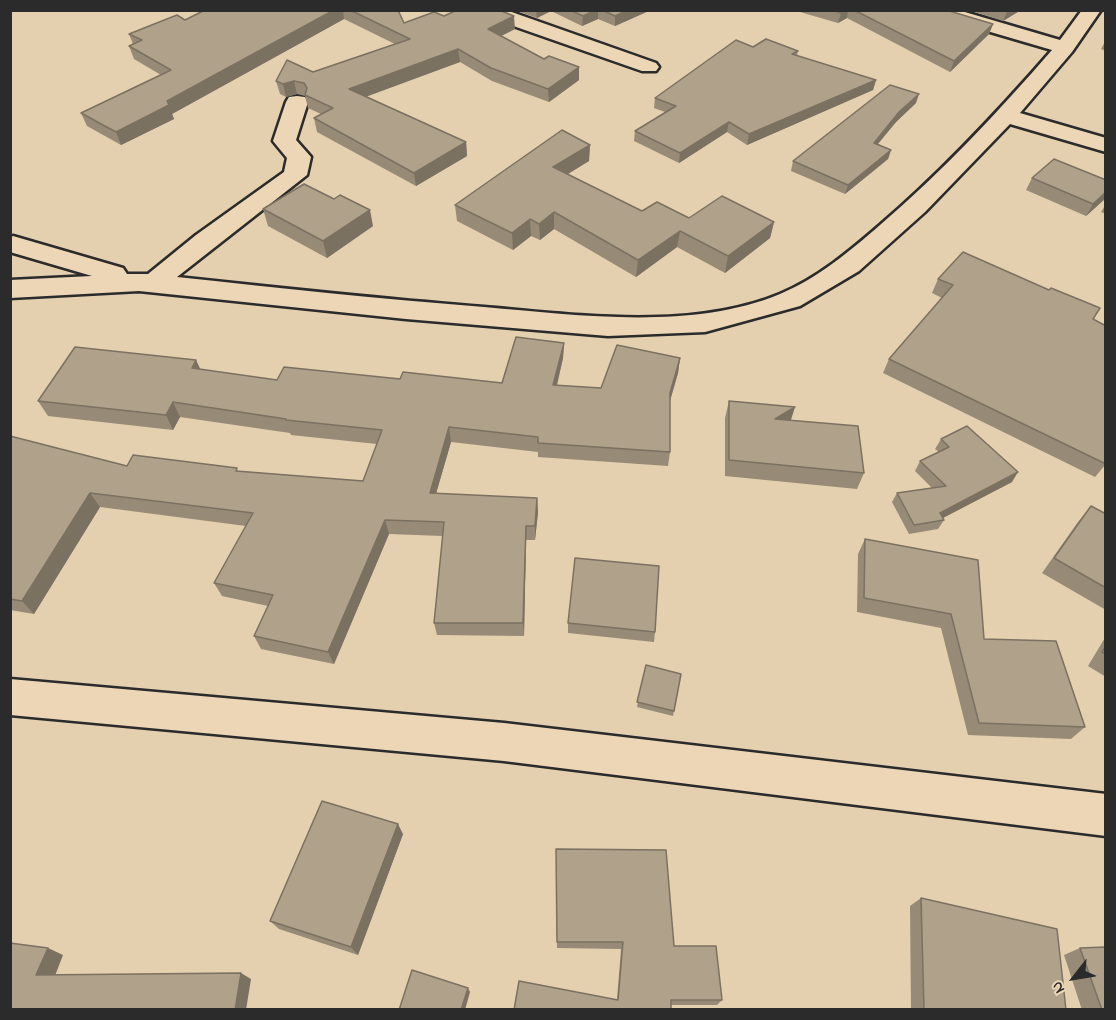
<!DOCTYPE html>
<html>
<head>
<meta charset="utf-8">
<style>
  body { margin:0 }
  #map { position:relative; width:1116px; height:1020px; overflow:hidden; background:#e4cfaf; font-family:"Indie Flower",sans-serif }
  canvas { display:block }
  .frame { position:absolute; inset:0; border:12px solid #2b2b2b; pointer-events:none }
  .north { position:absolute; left:1044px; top:948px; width:60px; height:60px; -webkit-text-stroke:4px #ecd6b5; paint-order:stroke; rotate:239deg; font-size:16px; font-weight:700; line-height:24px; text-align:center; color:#2b2b2b }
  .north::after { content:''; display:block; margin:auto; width:21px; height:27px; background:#2b2b2b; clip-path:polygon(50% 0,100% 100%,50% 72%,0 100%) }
</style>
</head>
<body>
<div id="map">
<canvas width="1116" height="1020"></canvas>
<div class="frame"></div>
<div class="north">N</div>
</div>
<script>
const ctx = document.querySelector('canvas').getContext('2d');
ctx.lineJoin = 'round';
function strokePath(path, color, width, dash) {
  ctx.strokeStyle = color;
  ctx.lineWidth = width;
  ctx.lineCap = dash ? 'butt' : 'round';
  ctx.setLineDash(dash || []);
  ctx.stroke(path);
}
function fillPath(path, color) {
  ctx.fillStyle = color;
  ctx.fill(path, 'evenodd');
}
const minor = new Path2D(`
  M477,10H506L656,63L659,67L656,71H642L479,14Z
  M927,10H958L1060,40L1082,10H1101L1072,52L1020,113L1106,138V152L1010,124L925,212L859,271L800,306L705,332L608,336L406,319L139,291L10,298V280L92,276L10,252V237L13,236L123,268L127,274H148L196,235L284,172L287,158L273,141L286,102L289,97L297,96L305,97L308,102L296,140L311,157L307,175L177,277C279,288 381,299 484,307C577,315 691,331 780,294C818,278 850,251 880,225C942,172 998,112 1052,50L929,14Z
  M10,679L504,723L1106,794V836L504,761L10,715Z`);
strokePath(minor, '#2b2b2b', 5);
fillPath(minor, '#ecd6b5');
fillPath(new Path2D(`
  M205,10H398L404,23L444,16L515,29L501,36L544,59L579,67V80L549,102L492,81L460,62L366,96L466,142L467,156L416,186L317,132L314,118L321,114L308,108L305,96L297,94L286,97L280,94L276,81L313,72L395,44L344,19L172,114L174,119L121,145L87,126L81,113L161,75L134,59L129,46L133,44L129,34L185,20Z
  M514,10H651L615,26L598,19L582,26L551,11L537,18Z
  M793,10H946L993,24L989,34L950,72L847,18L838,23Z
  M968,10H1021L1003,21Z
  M1106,40V51L1101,49Z
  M753,47L798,51L797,56L876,80L873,90L747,145L727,132L679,163L634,141L635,131L665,112L654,108L655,98Z
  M916,103L896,122L878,144L891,150L888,159L845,194L791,171L793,161Z
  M590,145L589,161L568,174L642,211L689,218L774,222L770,238L725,273L677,247L636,277L554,229L540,240L531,236L513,250L457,221L455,205Z
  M1032,178L1106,198L1086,216L1026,190Z
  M1106,204V214L1101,212Z
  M263,209L373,226L327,258L268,226Z
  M938,279L1093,319L1106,326V464L1095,477L883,373L889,359L942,298L932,293Z
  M564,343L563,358L557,386L601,388L680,358L678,373L670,400V452L668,466L538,457V452L451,442L436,494L537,498L538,512L535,540H526L524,636L437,635L434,623L443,536L389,534L334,664L261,649L254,636L268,606L222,596L214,583L246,526L100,507L34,614L10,610V436L127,466L239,471L363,481L377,444L291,435L290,433L180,417L173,430L48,416L38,401L196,360L200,369L277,380L400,379L502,383Z
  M729,401L790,421L864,473L857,489L725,476V418Z
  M941,439L1012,482L943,518L944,520L938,529L909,534L892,502L897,493L932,488L915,471L920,461L939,452L935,449Z
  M1091,506L1106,514V610L1042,573L1078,522Z
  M865,539L984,639L1085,727L1071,739L968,735L941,628L857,612L858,554Z
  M568,623L655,632L654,642L568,633Z
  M1106,636V677L1088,666Z
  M646,665L681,674L673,716L637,707Z
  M403,834L358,955L279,929L270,921Z
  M556,849L674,946L722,1000L717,1005H671L617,999L621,949L557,948Z
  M921,898L1066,1010H911L910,906Z
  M1080,948L1106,1010H1082L1064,955Z`), '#978a77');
fillPath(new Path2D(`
  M334,10H343L344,19L172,114L174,119L121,145L116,132L167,101Z
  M536,10H551V11L537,18Z
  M596,10H598V19L582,26L583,16Z
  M628,10H651L615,26V16Z
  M845,10H848L847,18L838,23L841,13Z
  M1008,10H1021L1003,21Z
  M514,16L515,29L489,42L488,29Z
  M993,24L989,34L950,72L954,61Z
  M458,49L460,62L352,102L349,89Z
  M579,67V80L549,102L548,89Z
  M876,80L873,90L747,145L749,134Z
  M294,81L297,94L286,97L283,84Z
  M919,94L916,103L896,122L871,152L874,143L899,112Z
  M729,122L727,132L679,163L680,153Z
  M466,142L467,156L416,186L414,173Z
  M590,145L589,161L553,183V167Z
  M891,150L888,159L845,194L848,185Z
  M1106,192V198L1086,216L1093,204Z
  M370,210L373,226L327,258L323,241Z
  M554,212V229L540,240L539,224Z
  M530,219L531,236L513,250L512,233Z
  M774,222L770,238L725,273L728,256Z
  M680,231L677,247L636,277L638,260Z
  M564,343L563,358L553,400V385Z
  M680,358L678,373L668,408L670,393Z
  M196,360L203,375L192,368Z
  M173,402L180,417L173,430L166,415Z
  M795,407L790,423L775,419Z
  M449,427L451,442L432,507L430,493Z
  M1018,472L1012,482L937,521L940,513Z
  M90,493L100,507L34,614L22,601Z
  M537,498L538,512L535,540V526Z
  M385,520L389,534L334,664L328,652Z
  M526,526V540L524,636L523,623Z
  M398,824L403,834L358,955L351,947Z
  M48,948L63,955L53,981L36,975Z
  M241,973L251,979L246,1010H235Z
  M468,988L470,992L465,1010H461Z`), '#7b7161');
const building = new Path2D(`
  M205,10H334L167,101L169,105L116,132L81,113L171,70L129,46L142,40L129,34L177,15L185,20Z
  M350,10H398L404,23L434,12L444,16L457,10H499L514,16L488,29L544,59L549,56L579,67L548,89L491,68L458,49L349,89L466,142L414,173L314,118L333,108L305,95L307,88L304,83L294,81L283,84L276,81L287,60L313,72L410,39Z
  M570,10H596L583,16Z
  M602,10H628L615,16Z
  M831,10H845L841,13Z
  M854,10H946L993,24L954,61Z
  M766,39L798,51L792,54L876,80L749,134L729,122L680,153L635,131L676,106L655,98L736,40L753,47Z
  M890,85L919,94L899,112L874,143L891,150L848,185L793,161Z
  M562,130L590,145L553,167L642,211L657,202L689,218L722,196L774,222L728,256L680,231L638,260L554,212L539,224L530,219L512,233L455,205Z
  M1054,159L1106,180V192L1093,204L1032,178Z
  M304,184L334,199L340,195L370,210L323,241L263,209Z
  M963,252L1049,290L1051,288L1100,308L1093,319L1106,326V464L889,359L953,285L938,279Z
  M516,337L564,343L553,385L601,388L617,345L680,358L670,393V452L538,443V437L449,427L430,493L537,498L535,526H526L523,623H434L444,522L385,520L328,652L254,636L273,595L214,583L253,513L90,493L22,601L10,599V436L127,466L133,455L237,468L236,471L363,481L382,430L286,420V419L173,402L166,415L38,401L75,347L196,360L192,368L277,380L284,367L400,379L403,372L502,383Z
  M729,401L795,407L775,419L858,426L864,473L729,460Z
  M967,426L1018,472L940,513L944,520L914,525L897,493L946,486L920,461L949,447L941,439Z
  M1091,506L1106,514V588L1054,558Z
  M865,539L978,560L984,639L1056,641L1085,727L979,723L951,614L864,598Z
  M575,558L659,566L655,632L568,623Z
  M1106,646V654L1102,652Z
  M646,665L681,674L674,711L637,702Z
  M322,801L398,824L351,947L270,921Z
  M556,849L666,850L674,946H716L722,1000H671V1010H514L519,981L618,1000L623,942H557Z
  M921,898L1057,929L1066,1010H924Z
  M10,943L48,948L36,975L241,973L235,1010H10Z
  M1106,947V1010H1102L1080,948Z
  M412,970L468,988L461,1010H399Z`);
fillPath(building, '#b0a18a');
strokePath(building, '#7b7161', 1.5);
</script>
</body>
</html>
